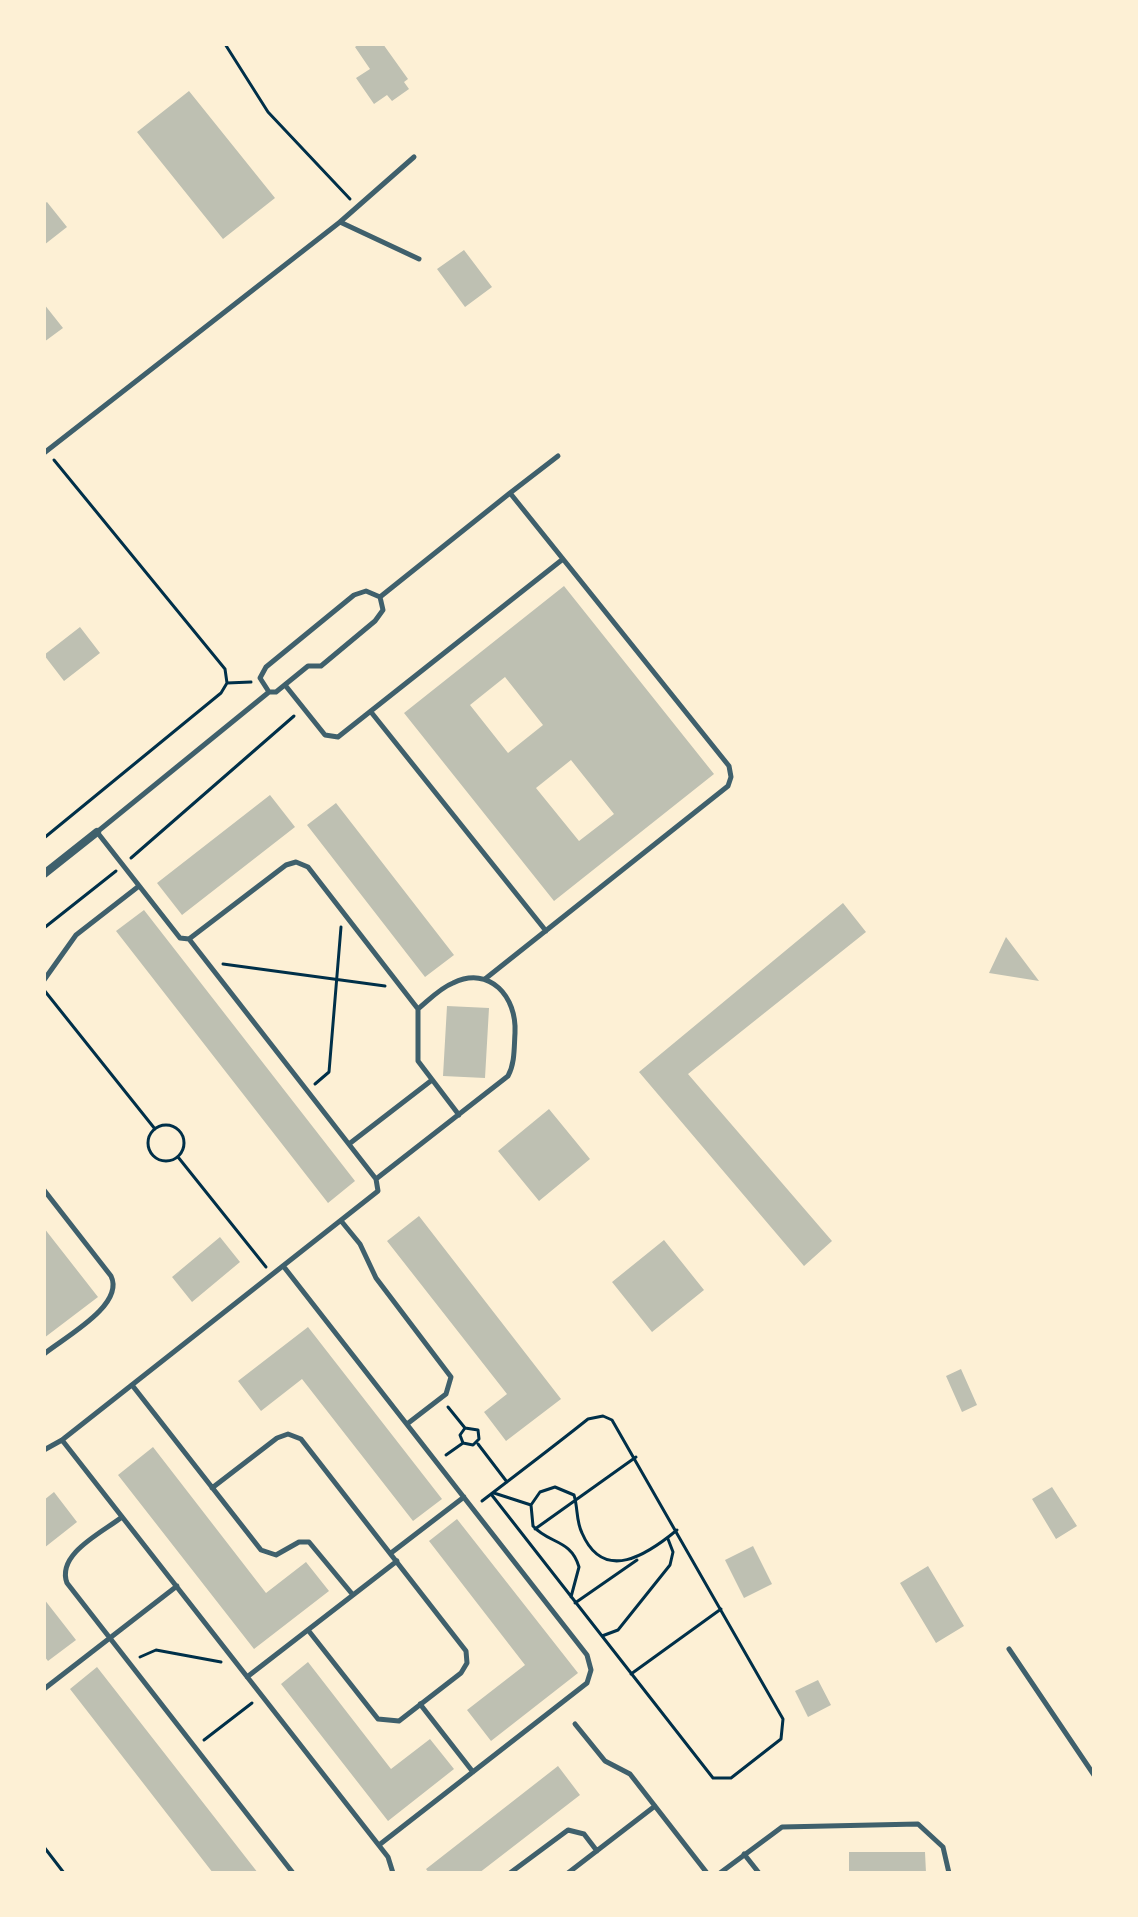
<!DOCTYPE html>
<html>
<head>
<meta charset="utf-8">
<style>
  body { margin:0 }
  #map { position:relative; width:1138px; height:1917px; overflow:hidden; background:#fdf0d5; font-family:"DM Sans",sans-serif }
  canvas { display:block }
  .frame { position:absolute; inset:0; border:46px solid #fdf0d5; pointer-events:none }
</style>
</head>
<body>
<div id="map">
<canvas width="1138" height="1917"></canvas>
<div class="frame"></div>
</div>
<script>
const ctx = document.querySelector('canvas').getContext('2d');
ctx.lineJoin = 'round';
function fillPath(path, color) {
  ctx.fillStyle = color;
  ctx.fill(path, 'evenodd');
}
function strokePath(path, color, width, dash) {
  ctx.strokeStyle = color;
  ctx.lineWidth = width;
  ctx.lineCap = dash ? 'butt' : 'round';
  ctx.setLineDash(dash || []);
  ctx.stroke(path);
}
fillPath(new Path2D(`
  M359,44H383L408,79L404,82L409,89L392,101L387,95L374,104L356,78L370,69L355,47Z
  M189,91L275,198L223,239L137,132Z
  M47,202L67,227L44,245V204Z
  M464,250L492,287L465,307L437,269Z
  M44,304L63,328L44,342Z
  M564,586L714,774L554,901L404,713ZM505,677L543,725L508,753L470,705ZM571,760L614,814L579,841L536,788Z
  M80,627L100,653L64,681L44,655Z
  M270,795L295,827L182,915L157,883Z
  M336,803L454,955L425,977L307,825Z
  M843,903L866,932L688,1074L832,1241L804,1266L639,1072Z
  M144,910L355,1181L328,1203L116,931Z
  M1006,937L1039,981L989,973Z
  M447,1006L489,1008L485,1078L443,1076Z
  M549,1109L590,1159L539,1201L498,1151Z
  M419,1216L561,1399L506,1441L484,1412L507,1394L387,1241Z
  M44,1228L98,1297L44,1338Z
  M220,1237L240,1262L192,1302L172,1277Z
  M664,1240L704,1290L652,1332L612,1282Z
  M308,1327L442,1499L413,1521L302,1379L261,1411L238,1381Z
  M961,1369L977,1405L962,1412L946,1376Z
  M153,1447L266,1593L306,1562L329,1591L254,1649L118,1475Z
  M1052,1487L1077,1526L1056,1539L1032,1499Z
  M54,1492L77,1522L44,1548V1500Z
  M457,1519L578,1673L491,1741L467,1710L525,1665L429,1541Z
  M753,1546L772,1584L744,1598L725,1560Z
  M928,1566L964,1626L936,1643L900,1583Z
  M44,1599L76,1640L48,1661L44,1656Z
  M308,1662L391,1769L430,1739L454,1769L388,1821L281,1684Z
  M97,1667L219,1823L258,1873H213L70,1689Z
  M818,1680L831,1705L808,1717L795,1691Z
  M558,1766L580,1795L479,1873H429L426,1869Z
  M849,1852H925L926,1873H849Z`), '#bec0b2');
strokePath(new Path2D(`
  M225,44L268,112L350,199
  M227,683L251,682
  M44,838L221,693L227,683L225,669L54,460
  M131,858L294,716
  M44,928L116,871
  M223,964L385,986
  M44,990L155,1129
  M315,1084L329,1072L341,927
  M148 1143a18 18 0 1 1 36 0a18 18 0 1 1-36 0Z
  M178,1157L266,1267
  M448,1407L465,1428L460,1435L463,1443L473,1445L479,1439L478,1430L465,1428
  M478,1444L507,1482
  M446,1455L463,1443
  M494,1493L531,1505
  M482,1501C517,1474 553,1447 588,1419L603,1416L612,1420L783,1719L781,1739L731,1778H713L491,1494
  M535,1529L636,1457
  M571,1597L579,1567C571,1539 549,1544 533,1526L531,1505L540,1492L555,1487L574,1495C578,1508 576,1521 582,1533C604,1584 648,1554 677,1530
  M575,1603L637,1560
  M602,1636L618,1630L670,1565L673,1552L668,1539
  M140,1657L156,1650L221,1662
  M631,1674L721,1609
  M204,1740L252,1703
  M44,1847L64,1873`), '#003049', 3);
strokePath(new Path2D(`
  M340,222L414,157
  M44,453L340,222L419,259
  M510,493L558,456
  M285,685L325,735L338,737L563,559L510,493L380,597
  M371,712L546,931
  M189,939L286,865L296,862L308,867L418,1009C429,1000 440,988 453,983C490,965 517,997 515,1033C514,1048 515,1063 508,1076L376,1179
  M485,979L728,786L731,777L729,766L563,559
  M44,980L76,935L139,886
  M418,1009V1061L459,1115
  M349,1144L432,1080
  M44,1190L111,1276C125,1305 65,1337 44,1354
  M342,1222L360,1244L376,1278L451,1377L446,1394L407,1424
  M284,1267L587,1655L591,1670L587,1683L379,1845
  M132,1385L261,1550L276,1555L299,1542H309L353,1595
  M62,1440L388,1857L393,1873
  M44,1450L62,1440L378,1191L376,1179L189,939L180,938L97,832L269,692H276L308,666H321L375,621L383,610L380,597L366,591L354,595L266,667L260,678L269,692
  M212,1488L277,1438L288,1434L301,1439L466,1651L467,1663L461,1673L399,1721L378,1719L308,1630
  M122,1517C103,1532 56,1554 67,1583L293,1873
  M391,1553L464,1497
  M1009,1649L1094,1775
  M247,1677L397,1561
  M44,1689L177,1586
  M420,1704L473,1772
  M575,1724L605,1761L630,1774L707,1873
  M744,1854L759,1873
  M510,1873L568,1830L584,1834L597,1851
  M568,1873L655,1806
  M720,1873L782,1827L918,1824L943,1847L949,1873`), '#3f606c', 5);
strokePath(new Path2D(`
  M44,874L97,832`), '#3f606c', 8);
</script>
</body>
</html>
